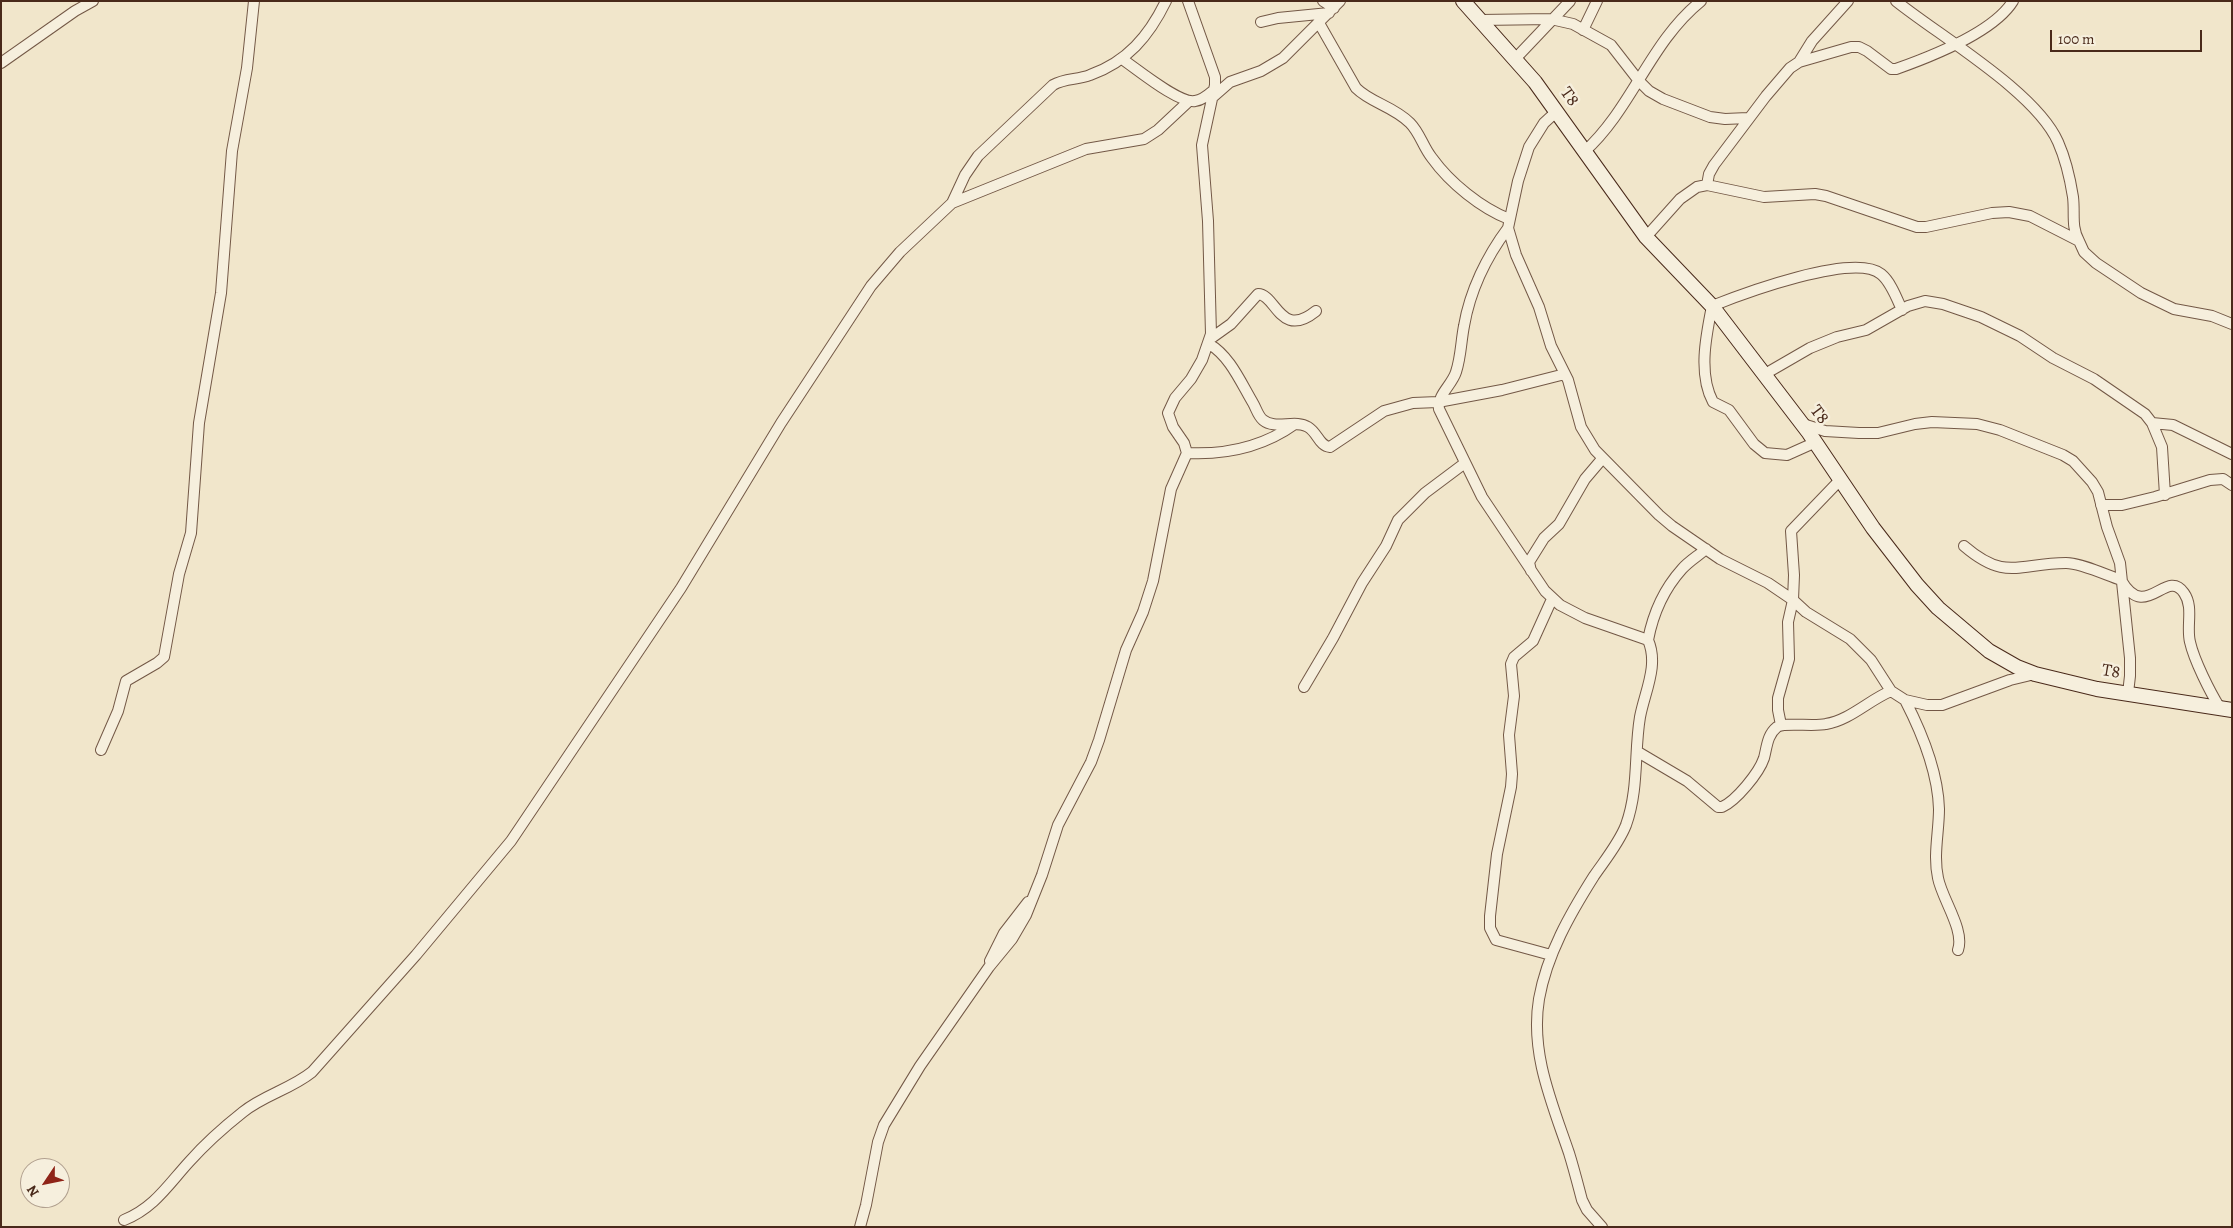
<!DOCTYPE html>
<html>
<head>
<meta charset="utf-8">
<style>
  body { margin:0 }
  #map { position:relative; width:2233px; height:1228px; overflow:hidden; background:#f1e6cb; font-family:Alegreya,serif }
  canvas { display:block }
  .frame { position:absolute; inset:0; border:2px solid #49291a; pointer-events:none }
  .north { position:absolute; left:20px; top:1158px; width:50px; height:50px; box-sizing:border-box; background:#f6efdd; border:1px solid #b1a08f; border-radius:50%; rotate:236deg; font-size:14px; font-weight:700; line-height:20px; text-align:center; color:#49291a }
  .north::after { content:''; display:block; margin:auto; width:18px; height:22px; background:#8f2418; clip-path:polygon(50% 0,100% 100%,50% 72%,0 100%) }
  .scale { position:absolute; left:2050px; top:30px; width:152px; height:22px; box-sizing:border-box; border:2px solid #49291a; border-top:0; padding-left:6px; font-size:15px; line-height:18px; white-space:nowrap; color:#49291a; -webkit-text-stroke:4px #f6efdd; paint-order:stroke }
</style>
</head>
<body>
<div id="map">
<canvas width="2233" height="1228"></canvas>
<div class="frame"></div>
<div class="north">N</div>
<div class="scale">100 m</div>
</div>
<script>
const ctx = document.querySelector('canvas').getContext('2d');
ctx.lineJoin = 'round';
function strokePath(path, color, width, dash) {
  ctx.strokeStyle = color;
  ctx.lineWidth = width;
  ctx.lineCap = dash ? 'butt' : 'round';
  ctx.setLineDash(dash || []);
  ctx.stroke(path);
}
function write(font, color, halo, rows, align = 'center') {
  ctx.font = font + ' Alegreya,serif';
  ctx.lineWidth = 5;
  ctx.setLineDash([]);
  ctx.textBaseline = 'middle';
  ctx.strokeStyle = halo;
  ctx.fillStyle = color;
  for (const [text, x, y, turn = 0] of rows) {
    ctx.save();
    ctx.translate(x, y);
    ctx.rotate((+turn || 0) * Math.PI / 180);
    ctx.textAlign = isNaN(turn) ? turn : align;
    if (halo) ctx.strokeText(text, 0, 0);
    ctx.fillText(text, 0, 0);
    ctx.restore();
  }
}
const street = new Path2D(`
  M1323,1L1334,8
  M1896,1C1941,37 2036,92 2058,142C2066,160 2070,178 2073,197C2075,213 2071,227 2079,241
  M1480,20L1551,19L1573,24L1611,45L1639,81L1649,91L1663,99L1710,117L1725,119L1748,118
  M1261,22L1278,18L1329,13
  M1319,23L1356,88C1371,103 1393,106 1410,123C1420,133 1423,147 1432,158C1450,183 1481,208 1509,219
  M1583,30L1597,1
  M1122,59C1137,69 1179,104 1195,101C1203,100 1209,94 1215,89
  M1515,59L1570,1
  M1799,62L1812,41L1848,1
  M1,63L75,11L93,1
  M1214,96L1230,82L1261,71L1283,58L1340,1
  M1556,112L1544,123L1529,147L1518,181L1508,228L1516,255L1539,307L1551,346L1568,380L1581,427L1595,450L1659,515L1672,526L1720,559L1768,583L1793,600L1806,612L1850,639L1871,660L1891,691L1905,700L1927,705H1942L2010,680L2035,674
  M1584,152C1632,109 1650,42 1701,1
  M1707,185L1709,174L1714,165L1766,96L1790,68L1799,62L1851,47H1859L1867,51L1891,69H1896C1930,57 1994,32 2013,1
  M952,203L1086,149L1144,139L1158,130L1189,101
  M1508,228C1487,256 1470,291 1464,326C1461,341 1461,357 1456,372C1452,385 1437,395 1439,409L1482,497L1545,591L1560,605L1585,618L1648,640C1659,665 1645,691 1640,717C1634,752 1639,789 1626,825C1619,843 1605,860 1594,876C1570,914 1547,954 1539,999C1530,1053 1552,1103 1569,1153C1574,1169 1578,1185 1582,1200L1587,1210L1602,1227
  M1646,237L1680,199L1697,187L1707,185L1764,197L1815,194L1826,196L1917,227H1926L1992,213L2009,212L2030,216L2079,241L2084,252L2096,263L2141,293L2174,309L2212,316L2232,324
  M1210,339L1231,324L1258,294C1276,294 1280,340 1316,311
  M1209,344C1230,356 1241,383 1253,403C1256,408 1258,416 1263,420C1275,430 1295,419 1308,427C1318,433 1319,446 1330,447L1384,411L1413,403L1438,402L1502,390L1565,374
  M1765,374L1810,348L1837,337L1866,330L1908,306L1925,301L1943,304L1981,317L2020,336L2053,358L2094,379L2145,414L2152,423L2162,447L2165,495
  M2152,423L2173,425L2232,454
  M1803,424L1825,431L1859,433H1878L1915,424L1932,422L1977,424L2000,430L2063,455L2073,461L2092,482L2098,492L2107,527L2120,563L2130,658V676L2128,693
  M1816,442L1787,455L1765,453L1754,444L1729,410L1713,402C1698,374 1706,336 1712,306C1742,294 1854,252 1881,274C1891,282 1897,299 1902,310
  M1187,453C1227,455 1263,447 1295,424
  M2101,505H2122L2155,497L2210,480L2223,479L2232,485
  M1964,546C2006,582 2019,563 2066,563C2081,563 2106,575 2121,580C2146,623 2166,567 2184,593C2194,607 2186,626 2190,642C2194,660 2210,692 2220,708
  M1531,571L1529,562L1544,538L1559,524L1585,479L1602,459
  M1648,640C1653,614 1664,589 1682,569C1689,561 1698,556 1706,549
  M1304,687L1333,638L1362,583L1386,546L1398,520L1425,493L1465,463
  M1905,700C1921,731 1938,773 1939,809C1939,832 1933,855 1938,878C1942,899 1965,930 1958,950
  M1781,725L1778,710V698L1789,659L1788,622L1793,600L1794,575L1791,531L1840,480
  M101,750L118,711L126,681L157,663L164,657L179,574L191,533L199,423L221,293L232,151L247,68L254,1
  M1638,752L1687,781L1718,807H1722C1736,801 1759,773 1764,758C1767,747 1767,735 1777,727C1784,722 1814,727 1826,724C1850,720 1869,700 1891,691
  M1551,955L1496,940L1490,928V916L1497,854L1511,787L1512,774L1509,735L1514,696L1511,664L1514,657L1533,641L1552,599
  M990,961L1004,933L1028,902
  M124,1220C154,1208 168,1185 189,1162C205,1144 224,1127 243,1112C264,1095 291,1089 312,1072L416,955L511,841L681,588L781,423L871,286L900,252L952,203L965,175L978,156L1053,85C1065,78 1078,80 1090,75C1127,62 1149,36 1166,1
  M860,1227L866,1205L878,1142L884,1125L920,1066L989,967L1012,939L1026,915L1042,875L1058,825L1091,762L1099,740L1126,650L1143,612L1153,581L1171,489L1187,453L1184,443L1173,427L1168,413L1175,398L1191,379L1202,360L1211,334L1208,221L1202,145L1215,85V77L1188,1`);
const secondary = new Path2D(`
  M1463,1L1535,82L1646,237L1712,306L1809,433L1873,528L1917,585L1938,608L1989,651L2017,667L2035,674L2097,689L2232,710`);
strokePath(street, '#735846', 12);
strokePath(secondary, '#49291a', 16);
strokePath(street, '#f6efdd', 10);
strokePath(secondary, '#f6efdd', 14);
write('18px', '#49291a', '#f6efdd', [
  ["T8",1569,97,55],
  ["T8",1819,415,53],
  ["T8",2111,672,9]
]);
</script>
</body>
</html>
